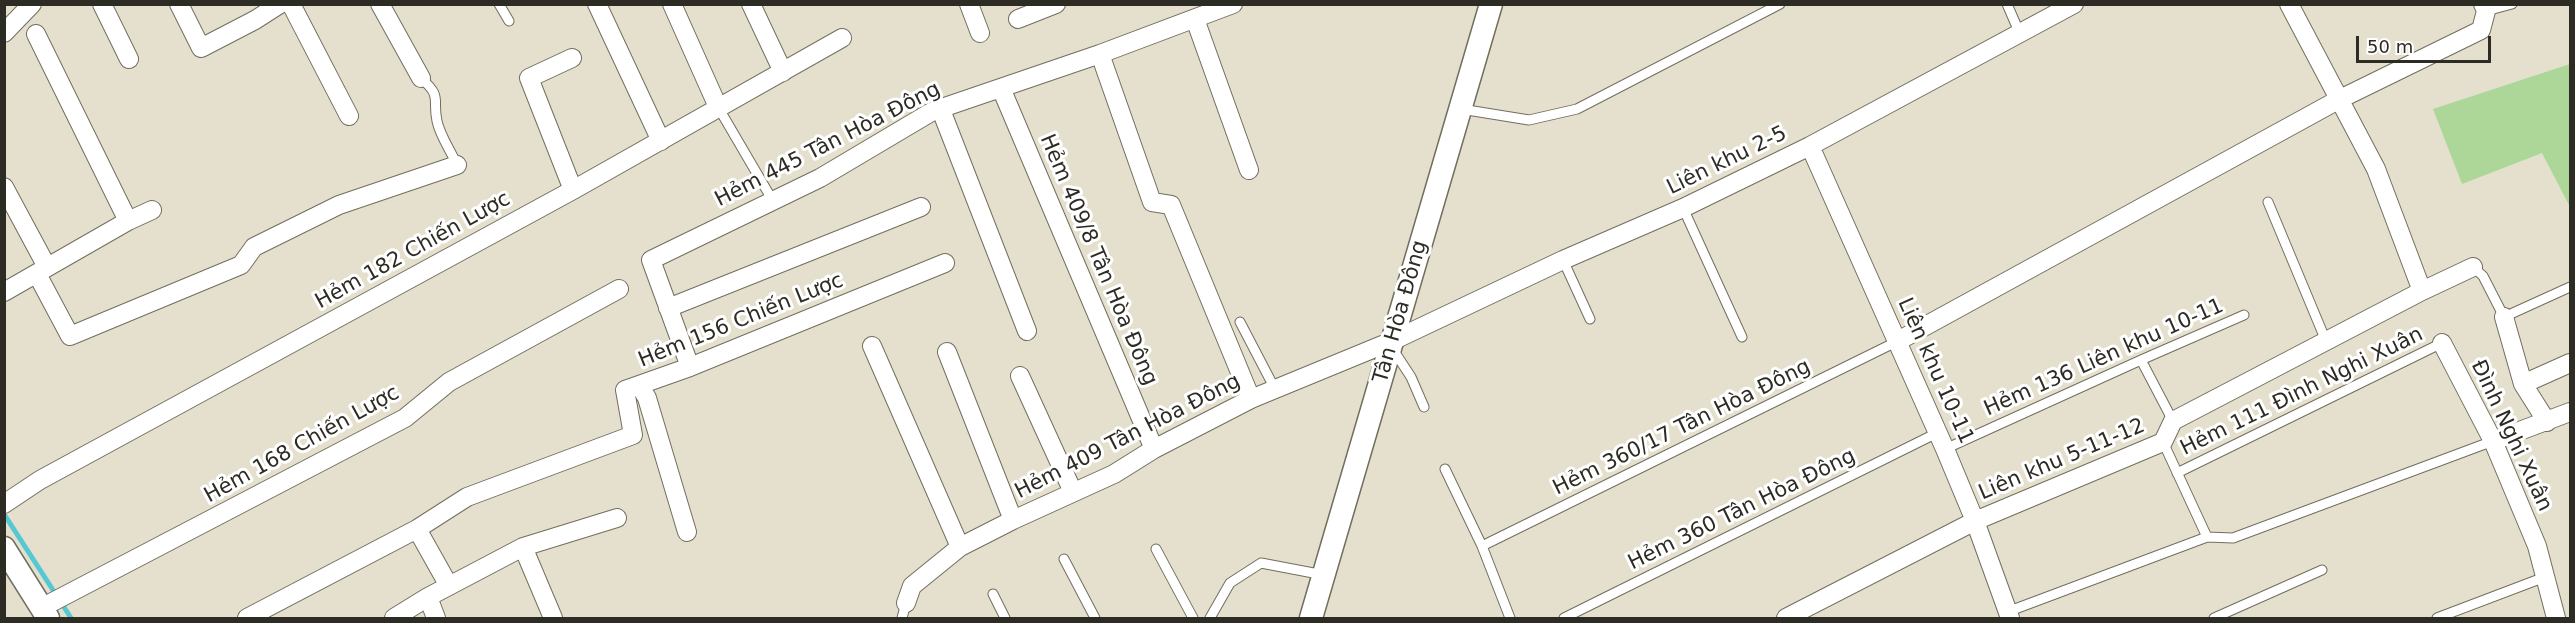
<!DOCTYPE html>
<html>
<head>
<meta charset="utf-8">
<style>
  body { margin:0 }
  #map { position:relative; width:2575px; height:623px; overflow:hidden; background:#e4e0cd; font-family:"DejaVu Sans",sans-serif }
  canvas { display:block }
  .frame { position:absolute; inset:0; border:6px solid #2c2b24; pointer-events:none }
  .scale { position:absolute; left:2356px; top:36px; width:135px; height:27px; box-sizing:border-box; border:3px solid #2c2b24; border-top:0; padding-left:8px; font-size:18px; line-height:21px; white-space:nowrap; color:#2c2b24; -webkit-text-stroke:4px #fff; paint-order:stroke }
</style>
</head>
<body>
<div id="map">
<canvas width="2575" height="623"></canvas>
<div class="frame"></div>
<div class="scale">50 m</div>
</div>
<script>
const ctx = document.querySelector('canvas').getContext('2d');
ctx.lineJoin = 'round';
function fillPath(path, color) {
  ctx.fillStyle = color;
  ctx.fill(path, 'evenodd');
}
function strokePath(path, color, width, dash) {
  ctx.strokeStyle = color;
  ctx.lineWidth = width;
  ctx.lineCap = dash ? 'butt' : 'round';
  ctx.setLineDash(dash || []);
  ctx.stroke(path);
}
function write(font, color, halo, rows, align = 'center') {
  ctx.font = font + ' "DejaVu Sans",sans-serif';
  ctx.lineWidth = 6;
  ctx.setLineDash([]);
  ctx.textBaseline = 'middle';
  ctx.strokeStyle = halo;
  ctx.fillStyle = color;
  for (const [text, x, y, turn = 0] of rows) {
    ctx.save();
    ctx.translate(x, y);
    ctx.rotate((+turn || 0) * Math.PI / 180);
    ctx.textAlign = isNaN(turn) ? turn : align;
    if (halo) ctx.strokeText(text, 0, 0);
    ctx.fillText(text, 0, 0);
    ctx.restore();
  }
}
fillPath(new Path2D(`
  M2570,64V207L2542,153L2462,184L2433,109Z`), '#acd799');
strokePath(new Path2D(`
  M4,514L71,618`), '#56c8d3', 5);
const service = new Path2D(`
  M499,4L509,21
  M2007,4L2020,34
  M2486,11L2512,4
  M421,78C443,98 432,98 437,121C440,136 451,151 457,165
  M718,107L773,201
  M1461,109L1529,120L1577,109L1780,4
  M2268,202L2326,341
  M1683,208L1742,337
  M1563,260L1590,319
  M2473,267L2483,276L2504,317L2570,287
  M1240,322L1275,389
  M1392,348L1411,377L1424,407
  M2141,360L2173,421
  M2163,442L2207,537
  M1945,449L2141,360L2244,315
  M1445,469L1482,546L1510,618
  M2177,473L2442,343
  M1482,546L1898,341
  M1156,549L1193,618
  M1064,559L1095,618
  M993,594L1005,618
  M2007,612L2207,537L2233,538L2493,441
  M902,618L906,603
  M1210,618L1230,583L1261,563L1324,575
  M1564,618L1937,433
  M2214,618L2322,570
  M2437,618L2545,577`);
const minor = new Path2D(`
  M102,4L129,59
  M179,4L201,48L255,20L280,4
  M291,4L349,116
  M380,4L421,78
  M597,4L661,141
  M672,4L718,107
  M751,4L783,72
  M969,4L980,33
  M2289,4L2376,169L2422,291
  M1018,19L1056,4
  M1195,19L1249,170
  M4,33L32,4
  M36,34L128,221
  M1100,54L1152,202L1171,205L1251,399
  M572,58L529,78L573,190
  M1001,88L1154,449
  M941,110L1027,331
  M1810,146L1945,449L1975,521L2010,618
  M4,187L47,267
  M37,274L70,336L241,265L254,247L339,205L457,165
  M4,292L128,221L152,210
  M668,308L921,207
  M2504,317L2523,384L2547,422
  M1898,341L2338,100L2481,30L2486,11L2483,4
  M2442,343L2493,441L2537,546L2556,618
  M872,346L960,547
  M947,352L1013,520
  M690,367L651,260L820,178L933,111L1100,54L1233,4
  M1020,376L1073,492
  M2523,384L2570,363
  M640,386L647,398L687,532
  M2493,441L2570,412
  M4,504L40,480L573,190L842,38
  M417,529L449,586
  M523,547L553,618
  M428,597L436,618
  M906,603L912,586L960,547L1013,520L1114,474L1154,449L1251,399L1392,341L1563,260L1683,208L1810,146L2074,4
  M41,608L405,418L449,382L619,289
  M247,618L417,529L467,497L633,435L625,390L690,367L945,263
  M394,618L428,597L523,547L617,518
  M1786,618L1975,521L2163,442L2173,421L2422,291L2473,267`);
const tertiary = new Path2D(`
  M4,548L48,618
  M1311,618L1491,4`);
strokePath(service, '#726e5e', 11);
strokePath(minor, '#726e5e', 20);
strokePath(tertiary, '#726e5e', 25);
strokePath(service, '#fff', 9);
strokePath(minor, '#fff', 18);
strokePath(tertiary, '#fff', 22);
write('21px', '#2c2b24', '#fff', [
  ["Hẻm 445 Tân Hòa Đông",828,145,-27],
  ["Liên khu 2-5",1727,161,-26],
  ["Hẻm 182 Chiến Lược",413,251,-29],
  ["Hẻm 409/8 Tân Hòa Đông",1098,260,67],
  ["Tân Hòa Đông",1401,312,-74],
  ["Hẻm 156 Chiến Lược",741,321,-22],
  ["Hẻm 136 Liên khu 10-11",2104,358,-24],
  ["Liên khu 10-11",1935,371,66],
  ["Hẻm 111 Đình Nghi Xuân",2302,392,-26],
  ["Hẻm 360/17 Tân Hòa Đông",1682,428,-26],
  ["Đình Nghi Xuân",2511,436,65],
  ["Hẻm 409 Tân Hòa Đông",1128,437,-27],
  ["Hẻm 168 Chiến Lược",302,445,-29],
  ["Liên khu 5-11-12",2062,460,-23],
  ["Hẻm 360 Tân Hòa Đông",1742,510,-26]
]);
</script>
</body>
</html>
